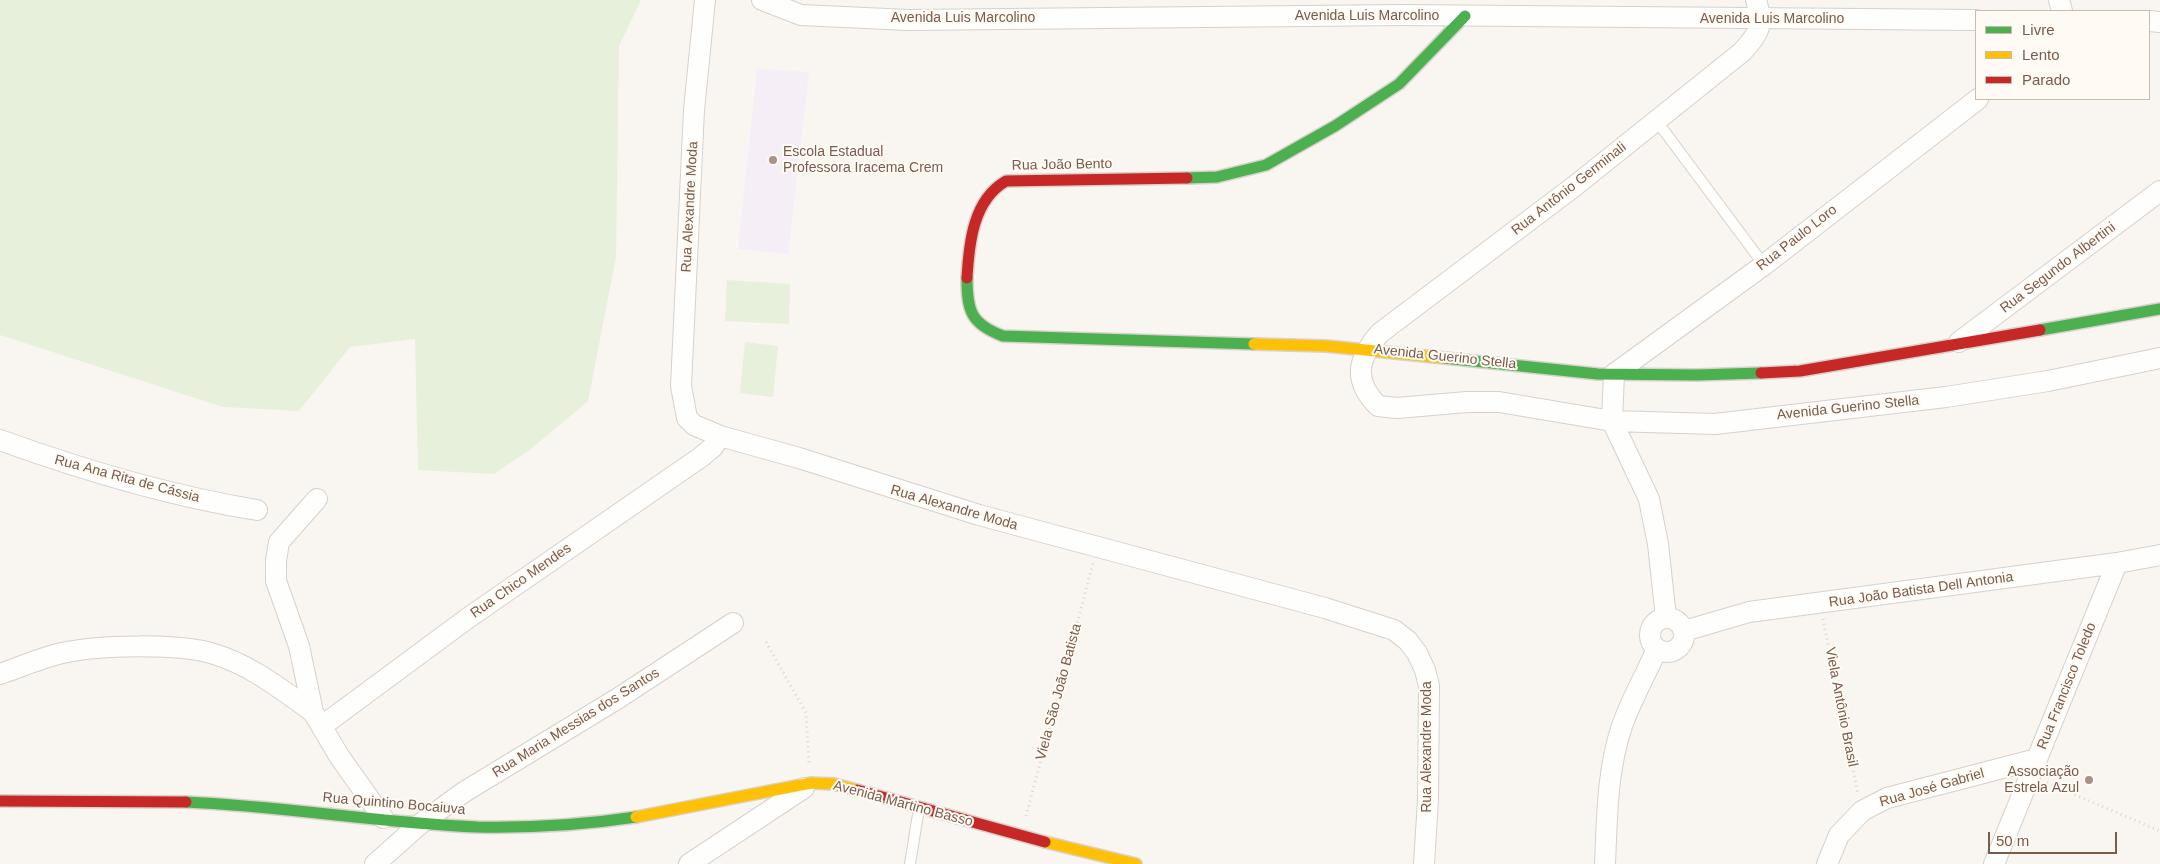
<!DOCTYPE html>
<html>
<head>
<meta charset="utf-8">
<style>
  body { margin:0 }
  #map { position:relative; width:2160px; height:864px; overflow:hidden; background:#f9f5f0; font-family:Helvetica,sans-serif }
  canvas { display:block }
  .legend { position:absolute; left:1975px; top:10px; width:175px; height:90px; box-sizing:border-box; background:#fffaf3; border:1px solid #cabbb1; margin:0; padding:6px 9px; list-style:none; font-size:15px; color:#7a5c4d }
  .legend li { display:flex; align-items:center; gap:10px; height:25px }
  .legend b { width:25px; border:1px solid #cabbb1 }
  .scale { position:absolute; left:1988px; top:832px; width:129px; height:22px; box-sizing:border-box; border:2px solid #7a5c4d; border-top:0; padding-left:6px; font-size:15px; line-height:18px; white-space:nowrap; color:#7a5c4d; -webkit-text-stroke:4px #fffaf3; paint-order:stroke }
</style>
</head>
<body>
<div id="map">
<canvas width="2160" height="864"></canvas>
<ul class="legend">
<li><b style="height:6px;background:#4caf50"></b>Livre</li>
<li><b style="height:6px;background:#ffc107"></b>Lento</li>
<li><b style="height:6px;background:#c62828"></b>Parado</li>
</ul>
<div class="scale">50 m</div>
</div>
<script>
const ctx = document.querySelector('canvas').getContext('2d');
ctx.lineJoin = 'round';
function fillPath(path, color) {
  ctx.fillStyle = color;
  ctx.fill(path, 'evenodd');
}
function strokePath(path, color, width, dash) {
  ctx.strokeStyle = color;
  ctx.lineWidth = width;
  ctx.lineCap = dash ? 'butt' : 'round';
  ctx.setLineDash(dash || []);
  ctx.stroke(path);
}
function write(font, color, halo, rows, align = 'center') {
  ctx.font = font + ' Helvetica,sans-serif';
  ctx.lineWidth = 4;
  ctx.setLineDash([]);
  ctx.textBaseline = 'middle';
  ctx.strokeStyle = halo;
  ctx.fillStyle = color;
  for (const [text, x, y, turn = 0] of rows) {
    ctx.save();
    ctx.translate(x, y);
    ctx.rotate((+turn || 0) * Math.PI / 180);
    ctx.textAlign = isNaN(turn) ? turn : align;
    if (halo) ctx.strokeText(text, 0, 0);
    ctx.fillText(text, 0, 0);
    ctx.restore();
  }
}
fillPath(new Path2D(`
  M757,69L809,72L788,254L738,249Z`), '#f6eef6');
fillPath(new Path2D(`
  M0,0H641L619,46L616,257L588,401L531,449L494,474L418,470L415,339L350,347L299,411L223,407L0,335Z
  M727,280L790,284L789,324L725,321Z
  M745,342L778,346L773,397L740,393Z`), '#e7f0db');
const lane = new Path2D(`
  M1656,120L1764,265
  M910,864L919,808`);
const street = new Path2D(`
  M705,0L694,110L681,386L687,418L694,425L720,436L799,458L979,515L1325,608L1394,630L1408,641L1417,653L1425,670L1429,686L1428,800L1424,864
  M762,0L801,15L908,20L1403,15L1976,20
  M1756,0C1764,26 1760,32 1742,52L1576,185L1380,333C1358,358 1352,380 1378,406L1397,408L1467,402H1499L1612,421L1715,424L1946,397L2048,381L2160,358
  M2059,0L2062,11
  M2149,21L2160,22
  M1959,342L2160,191
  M0,440C83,470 170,496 257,510
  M317,499L279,542L276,561V581L299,646L313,712L339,756L383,818
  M1666,618L1658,544L1649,499L1612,421L1614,374L1764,265L1978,99
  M1650 635a17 17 0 1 1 34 0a17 17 0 1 1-34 0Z
  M1684,631L1749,612L2117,563L2160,555
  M0,674C20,667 41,658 62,653C99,645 178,643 214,654C251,665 282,690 313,712
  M322,726L468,618L701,457L713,447L720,436
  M375,864L420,824L464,792L617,699L733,623
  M689,864L804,788
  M1605,864C1607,818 1607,770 1622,726C1631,700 1646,674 1657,649
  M1827,864L1839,835L1862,811L1887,798L2037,759
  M1994,864L2117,563`);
const fast = new Path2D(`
  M1187,178L1217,177L1266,165L1335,126L1399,84L1465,16
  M967,278C967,311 971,324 1003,336L1254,344
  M2040,330L2160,309
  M1444,358L1598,374L1697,375L1761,373
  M186,802C283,806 380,823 477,827C530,828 583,825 636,817`);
const slow = new Path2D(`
  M1254,344L1326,346L1444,358
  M636,817L811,783L834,784L857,790
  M1045,842L1136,864`);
const jam = new Path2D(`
  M967,278C969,243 973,200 1006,181L1187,178
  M1761,373L1800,371L2040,330
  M857,790L1045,842
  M0,801L186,802`);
strokePath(lane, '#d7d1cb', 12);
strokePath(street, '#d7d1cb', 22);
strokePath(fast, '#d9d2cb', 14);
strokePath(slow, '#d9d2cb', 14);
strokePath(jam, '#d9d2cb', 14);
strokePath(new Path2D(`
  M1823,619L1858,794
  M766,642L806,713L809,763
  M2047,783L2160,831
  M1026,816L1093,563`), '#dcd5d0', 3, [1, 4]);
strokePath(lane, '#fefefd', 10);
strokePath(street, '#fefefd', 20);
strokePath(fast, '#4caf50', 11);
strokePath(slow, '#ffc107', 11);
strokePath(jam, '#c62828', 11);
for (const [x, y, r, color] of [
  [773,160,5,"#a69286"],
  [2089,780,5,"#a69286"]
]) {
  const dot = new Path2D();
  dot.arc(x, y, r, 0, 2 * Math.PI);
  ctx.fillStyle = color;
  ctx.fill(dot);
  strokePath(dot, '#fffaf3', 2);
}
write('14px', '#7a5c4d', '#fffaf3', [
  ["Avenida Luis Marcolino",1367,16],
  ["Avenida Luis Marcolino",963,18],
  ["Avenida Luis Marcolino",1772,19],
  ["Rua João Bento",1062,165,-1],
  ["Rua Antônio Germinali",1569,189,-38],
  ["Rua Alexandre Moda",690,207,-87],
  ["Rua Paulo Loro",1797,238,-38],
  ["Rua Segundo Albertini",2058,268,-37],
  ["Avenida Guerino Stella",1445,357,6],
  ["Avenida Guerino Stella",1848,408,-6],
  ["Rua Ana Rita de Cássia",127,479,15],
  ["Rua Alexandre Moda",954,508,16],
  ["Rua Chico Mendes",521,581,-35],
  ["Rua João Batista Dell Antonia",1921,590,-8],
  ["Rua Francisco Toledo",2067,686,-68],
  ["Viela São João Batista",1059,692,-75],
  ["Viela Antônio Brasil",1841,707,79],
  ["Rua Maria Messias dos Santos",576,723,-32],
  ["Rua Alexandre Moda",1427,747,-90],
  ["Rua José Gabriel",1932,788,-16],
  ["Rua Quintino Bocaiuva",394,804,5],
  ["Avenida Martino Basso",903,804,15]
]);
write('14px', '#7a5c4d', '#fffaf3', [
  ["Escola Estadual",783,152],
  ["Professora Iracema Crem",783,168],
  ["Associação",2079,772,"right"],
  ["Estrela Azul",2079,788,"right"]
], 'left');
</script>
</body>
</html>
